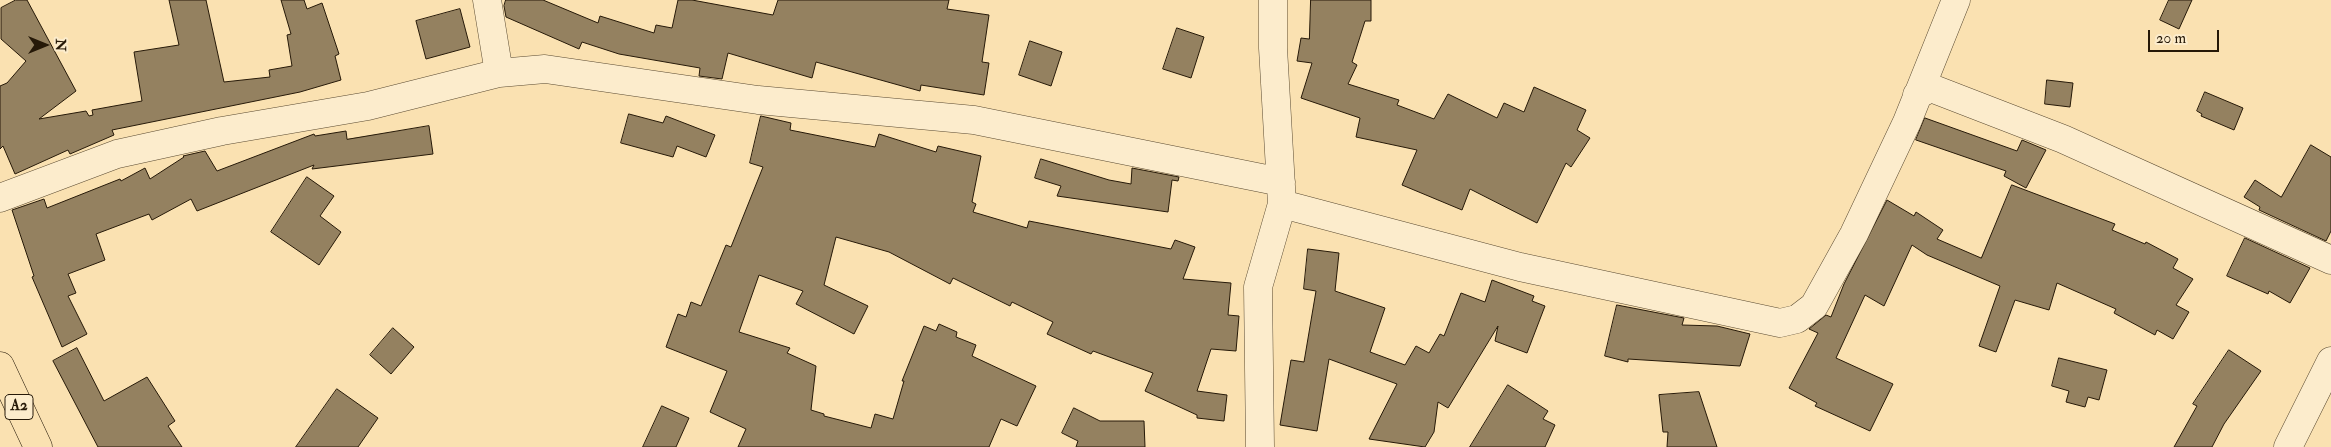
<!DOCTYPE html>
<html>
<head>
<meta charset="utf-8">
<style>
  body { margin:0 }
  #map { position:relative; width:2331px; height:447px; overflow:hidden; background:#fae1b1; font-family:"IM FELL Double Pica",serif }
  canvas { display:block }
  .north { position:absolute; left:20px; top:20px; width:50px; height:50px; -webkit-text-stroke:4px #fceccc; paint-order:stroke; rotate:90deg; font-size:14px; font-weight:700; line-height:20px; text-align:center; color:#261908 }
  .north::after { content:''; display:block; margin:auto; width:18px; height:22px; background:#261908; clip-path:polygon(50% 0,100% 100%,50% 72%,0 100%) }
  .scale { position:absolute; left:2148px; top:30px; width:71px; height:22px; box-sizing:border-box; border:2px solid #261908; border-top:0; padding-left:6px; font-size:15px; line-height:18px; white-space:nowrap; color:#261908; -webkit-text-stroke:4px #fceccc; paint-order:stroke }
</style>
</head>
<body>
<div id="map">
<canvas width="2331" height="447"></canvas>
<div class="north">N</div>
<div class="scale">20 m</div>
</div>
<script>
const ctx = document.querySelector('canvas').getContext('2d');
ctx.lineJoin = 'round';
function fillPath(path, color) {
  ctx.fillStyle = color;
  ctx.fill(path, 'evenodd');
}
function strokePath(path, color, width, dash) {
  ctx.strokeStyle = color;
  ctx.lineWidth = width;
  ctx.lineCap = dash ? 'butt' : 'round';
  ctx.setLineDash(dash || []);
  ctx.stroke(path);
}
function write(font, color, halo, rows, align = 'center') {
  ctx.font = font + ' "IM FELL Double Pica",serif';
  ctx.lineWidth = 4;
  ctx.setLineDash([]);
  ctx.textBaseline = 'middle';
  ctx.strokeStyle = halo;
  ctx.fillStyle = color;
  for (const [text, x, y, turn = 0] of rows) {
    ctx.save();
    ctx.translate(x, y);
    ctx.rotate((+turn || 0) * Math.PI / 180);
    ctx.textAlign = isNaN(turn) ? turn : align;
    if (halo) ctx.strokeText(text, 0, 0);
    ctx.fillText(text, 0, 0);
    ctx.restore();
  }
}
const building = new Path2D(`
  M16,0H27L76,91L39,119L86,111L89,116L93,115L92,110L142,101L134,52L179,45L169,0H206L224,82L270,77L269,70L292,66L287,35L291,34L281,0H304L307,9L322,3L339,54L335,56L341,80L300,92L112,130L114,135L70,154L68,150L15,174L3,146L0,149V86L7,83L26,61L1,39V8Z
  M506,0H543L598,23L600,16L654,33L656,25L672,28L678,0H692L773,15L778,0H949L947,9L989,15L982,62L989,63L984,95L921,85L920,91L816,62L812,78L728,53L722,79L699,76L700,68L619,54L582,42L579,49L506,17L504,6Z
  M1311,0H1371V21H1365L1352,62L1357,65L1348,84L1399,100L1397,105L1434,119L1448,94L1497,118L1504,103L1524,112L1534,87L1586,110L1577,130L1590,138L1571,167L1566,163L1537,223L1470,189L1462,210L1402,185L1417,150L1356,137L1360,118L1301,98L1312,63L1297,61L1301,38L1309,39Z
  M2169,0H2192L2179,29L2160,20Z
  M460,9L470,47L426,59L416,21Z
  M1177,28L1204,37L1191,78L1163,69Z
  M1030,41L1062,52L1051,86L1019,75Z
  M2047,80L2073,83L2070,107L2045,104Z
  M2205,92L2243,108L2234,130L2201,116L2202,114L2197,111Z
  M629,114L663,123L666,116L715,135L706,157L677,146L673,157L621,143Z
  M761,116L791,123L790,130L875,147L879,134L936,152L938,146L981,156L972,202L976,204L973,212L1027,228L1029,221L1171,249L1175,240L1195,247L1183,279L1231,283L1228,315L1239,316L1236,351L1211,349L1197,391L1227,395L1224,421L1197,418V415L1145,391L1153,373L1093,351L1091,354L1047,334L1053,322L1012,302L1010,306L953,278L950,284L889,252L836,237L824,285L868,306L854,334L796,304L803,291L759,275L739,332L790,348L787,353L816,366L811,410L824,414V416L871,428L875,414L893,419L904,381H902L924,326L936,331L939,324L957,332L956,337L976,345L972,356L1036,386L1017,426L1001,419L989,447H738L746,429L710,412L727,371L666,347L678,314L686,317L691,302L701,306L726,245L731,247L763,167L750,163Z
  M1925,118L2017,151L2022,140L2046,150L2026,188L2004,176L2006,171L1916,140Z
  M429,126L433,154L312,169L314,165L197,211L191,199L152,220L149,214L96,234L105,260L68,274L76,293L68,296L87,334L62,347L32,277L34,276L12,210L44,199L47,208L120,179L121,181L145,168L150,179L184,157L183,156L205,151L217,171L314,134L315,136L346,131L347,139Z
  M2311,145L2331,157V231L2326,241L2259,210L2260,207L2244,197L2255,180L2281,197Z
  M1041,159L1109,180L1131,184L1132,168L1179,177L1178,181L1172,180L1168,212L1057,196L1061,186L1035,178Z
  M307,177L334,196L320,216L341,232L319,265L271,232Z
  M2012,185L2115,224L2112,230L2145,244L2146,242L2178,259L2173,268L2193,279L2176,305L2189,312L2173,339L2157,330L2155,335L2114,313L2116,309L2057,283L2049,310L2015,300L1996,352L1979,346L2000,286L1927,255L1912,245L1884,306L1865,295L1836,358L1893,384L1870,431L1815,406L1817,403L1789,388L1818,333L1809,329L1826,315L1831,317L1844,284L1887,200L1914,216L1916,212L1943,230L1937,239L1981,258Z
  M2245,238L2310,268L2290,303L2269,291L2268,294L2227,276Z
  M1308,249L1339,253L1335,291L1385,308L1370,352L1405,365L1416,346L1429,353L1440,334L1444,336L1461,293L1485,302L1492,280L1534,296L1532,301L1545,306L1527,353L1495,341L1498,326L1448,408L1438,402L1434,432L1425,447L1369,439L1397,384L1329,359L1317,431L1280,425L1291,360L1304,362L1316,291L1304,289Z
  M1617,305L1684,318L1682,325L1717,326L1750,334L1740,366L1628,359V362L1605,356Z
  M393,328L414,347L391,374L370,355Z
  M77,348L104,401L147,377L175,421L168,426L182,447H98L53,361Z
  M2229,350L2261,371L2224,424L2212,447H2174L2197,406L2193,404Z
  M2059,358L2107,370L2099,400L2088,397L2085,407L2066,402L2069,391L2052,386Z
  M1508,385L1548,411L1543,419L1555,425L1545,447H1470Z
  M337,389L378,418L358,447H296Z
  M1699,392L1717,447H1667L1668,432H1663L1659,395Z
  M662,406L689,418L676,447H643Z
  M1074,408L1100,421H1144L1145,447H1076L1078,441L1062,433Z`);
fillPath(building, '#948160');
strokePath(building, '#261908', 1);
const minor = new Path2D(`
  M487,0L499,73
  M1917,95L1931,88L2063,139L2331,260
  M0,198L117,154L222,131L368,106L499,73L545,69L758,100L974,120L1281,182
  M1282,204L1520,267L1780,323L1797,319L1814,306L1854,234L1907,122L1956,0
  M1260,447L1258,287L1282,204L1273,48V0
  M2288,447L2331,361`);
const highway = new Path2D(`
  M0,366L38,447`);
strokePath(minor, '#5b4b32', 29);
strokePath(highway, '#261908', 29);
strokePath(minor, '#fceccc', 28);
strokePath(highway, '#fae1b1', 28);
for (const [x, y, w] of [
  [19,407,28]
]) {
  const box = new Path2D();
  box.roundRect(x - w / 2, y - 12.5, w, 25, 4);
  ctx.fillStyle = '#fceccc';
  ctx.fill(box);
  strokePath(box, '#261908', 1);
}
write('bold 15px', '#261908', null, [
  ["A2",19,407]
]);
</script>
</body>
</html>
